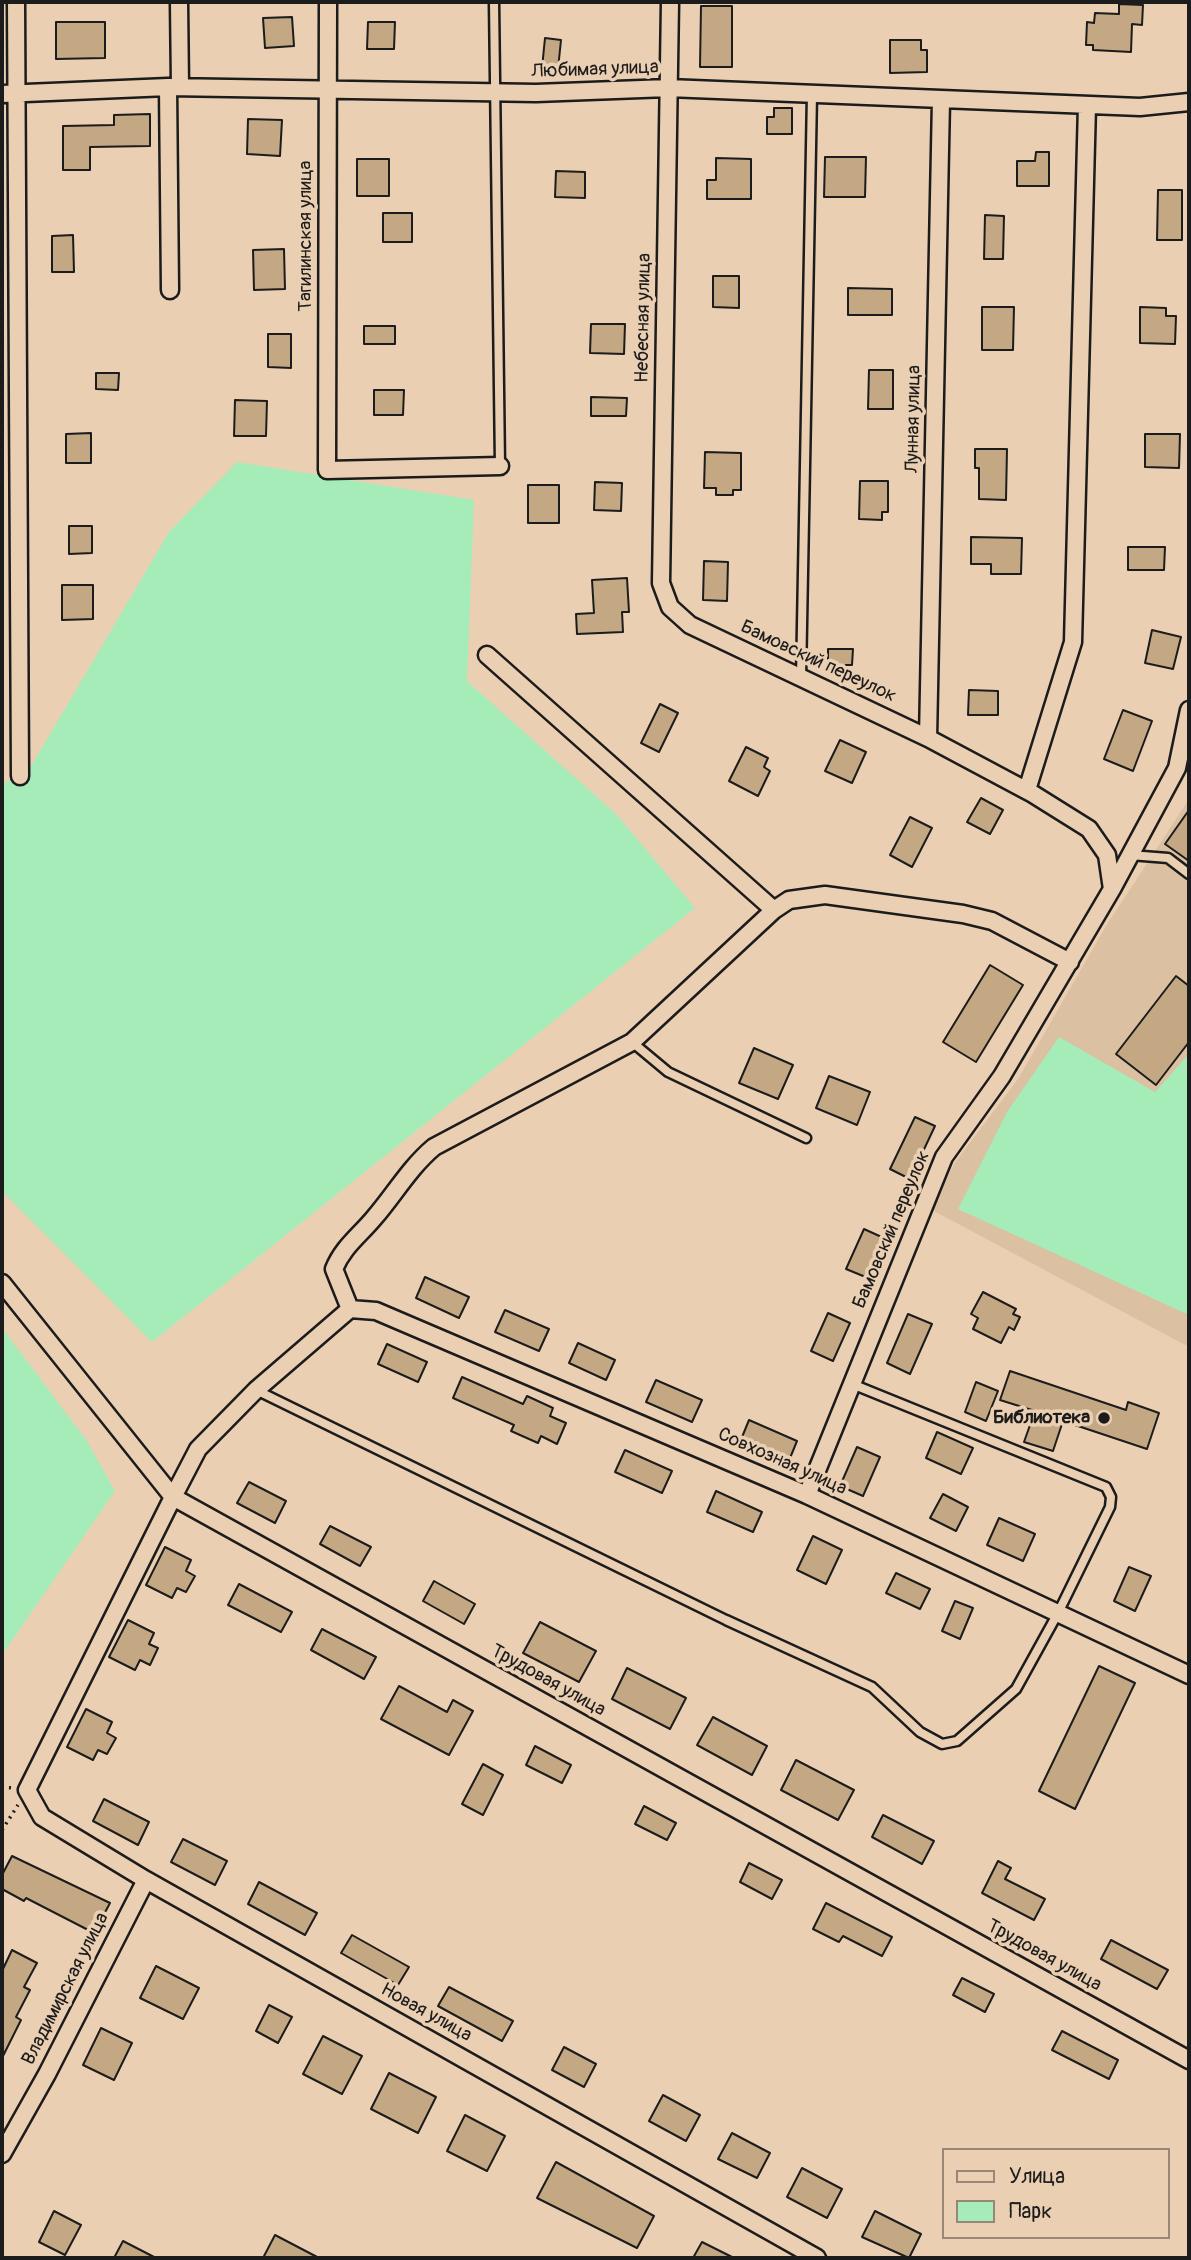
<!DOCTYPE html>
<html>
<head>
<meta charset="utf-8">
<style>
  body { margin:0 }
  #map { position:relative; width:1191px; height:2260px; overflow:hidden; background:#ebcfb2; font-family:Pangolin,sans-serif }
  canvas { display:block }
  .frame { position:absolute; inset:0; border:4px solid #1c1c1c; pointer-events:none }
  .legend { position:absolute; left:942px; top:2148px; width:228px; height:91px; box-sizing:border-box; background:#ebcfb2; border:2px solid #988776; margin:0; padding:9px 12px; list-style:none; font-size:21px; color:#1c1c1c }
  .legend li { display:flex; align-items:center; gap:14px; height:35px }
  .legend b { width:35px; border:2px solid #988776 }
</style>
</head>
<body>
<div id="map">
<canvas width="1191" height="2260"></canvas>
<div class="frame"></div>
<ul class="legend">
<li><b style="height:9px;background:#ebcfb2"></b>Улица</li>
<li><b style="height:19px;background:#a5ecb9"></b>Парк</li>
</ul>
</div>
<script>
const ctx = document.querySelector('canvas').getContext('2d');
ctx.lineJoin = 'round';
function fillPath(path, color) {
  ctx.fillStyle = color;
  ctx.fill(path, 'evenodd');
}
function strokePath(path, color, width, dash) {
  ctx.strokeStyle = color;
  ctx.lineWidth = width;
  ctx.lineCap = dash ? 'butt' : 'round';
  ctx.setLineDash(dash || []);
  ctx.stroke(path);
}
function write(font, color, halo, rows, align = 'center') {
  ctx.font = font + ' Pangolin,sans-serif';
  ctx.lineWidth = 7;
  ctx.setLineDash([]);
  ctx.textBaseline = 'middle';
  ctx.strokeStyle = halo;
  ctx.fillStyle = color;
  for (const [text, x, y, turn = 0] of rows) {
    ctx.save();
    ctx.translate(x, y);
    ctx.rotate((+turn || 0) * Math.PI / 180);
    ctx.textAlign = isNaN(turn) ? turn : align;
    if (halo) ctx.strokeText(text, 0, 0);
    ctx.fillText(text, 0, 0);
    ctx.restore();
  }
}
fillPath(new Path2D(`
  M1189,799V1347L932,1210L954,1164L1018,1079L1106,926Z`), '#dbc0a1');
fillPath(new Path2D(`
  M237,462L474,500L467,681L616,814L695,908L152,1342L2,1191V783L26,775L169,532Z
  M1059,1037L1155,1092L1189,1054V1315L958,1209L1007,1112Z
  M2,1328L87,1441L115,1491L2,1655Z`), '#a5ecb9');
const building = new Path2D(`
  M1119,4L1143,5L1142,25L1132,24L1131,52L1093,50V45H1086L1087,22L1094,23L1095,13L1119,14Z
  M701,6H732V67H700Z
  M292,17L294,46L265,48L263,18Z
  M56,22H105V58L56,59Z
  M368,22H395L394,49H367Z
  M545,38L561,40L558,69L542,68Z
  M890,40H921V50H927V72L890,73Z
  M774,108H792V134H767V117H774Z
  M150,114V146L90,147V170H63V126L114,125V115Z
  M248,119L282,120L280,156L247,154Z
  M1036,152H1049V186H1017V161H1035Z
  M825,157H866L865,197H824Z
  M716,158L751,159V199H707V180H716Z
  M357,159H389V196H357Z
  M556,171L585,172V198L555,197Z
  M1158,190H1182V240H1157Z
  M383,213H412V242H383Z
  M985,215L1004,216L1003,259H984Z
  M73,235L74,272H52V236Z
  M284,249L285,289L254,290L253,250Z
  M713,276H739V308L713,307Z
  M848,288L892,289V315H848Z
  M982,307H1014L1013,350H982Z
  M1140,307L1166,308V316H1176L1175,344L1140,343Z
  M591,324H625L624,354L590,353Z
  M364,326H395V344H364Z
  M268,334H291V368L268,367Z
  M869,370H893V409H868Z
  M96,373H119L118,390L96,389Z
  M374,390H404L403,415H374Z
  M591,397L627,398L626,416H591Z
  M235,400L267,401L266,436H234Z
  M91,433V463H66V434Z
  M1145,434H1180L1179,468L1145,467Z
  M975,449H1007L1006,500L979,499V468H975Z
  M705,452L741,453V490H733V495H716V488H704Z
  M860,481H888V512H882V520L859,519Z
  M595,482L622,483L621,511L594,510Z
  M528,485H559V523H528Z
  M69,526H92V553L69,554Z
  M971,537L1022,538L1021,574H991V564H971Z
  M1128,547H1165L1164,570H1128Z
  M704,561L728,562L727,601L703,600Z
  M627,578L629,612H622L623,632L577,634L576,614L594,613L592,580Z
  M62,585H93V619L62,620Z
  M1152,630L1181,637L1173,669L1145,663Z
  M828,649H853L852,665H845V669H828Z
  M969,690L998,691V715H968Z
  M660,704L678,713L659,752L641,743Z
  M1123,710L1152,721L1133,771L1104,759Z
  M840,740L866,752L852,783L825,771Z
  M746,747L768,758L764,767L770,771L758,796L729,781Z
  M981,798L1003,810L990,834L967,822Z
  M1189,810V861L1165,844Z
  M910,817L932,828L912,867L890,855Z
  M990,965L1023,985L976,1062L943,1042Z
  M1176,976L1189,986V1042L1156,1085L1116,1054Z
  M754,1048L793,1065L778,1099L739,1083Z
  M829,1076L870,1092L857,1125L816,1108Z
  M915,1117L935,1126L910,1179L890,1169Z
  M864,1229L886,1239L868,1278L846,1269Z
  M425,1277L469,1297L459,1318L416,1298Z
  M983,1292L1016,1309L1013,1314L1020,1317L1014,1330L1009,1327L1001,1343L973,1329L978,1318L971,1314Z
  M505,1310L549,1329L539,1351L495,1332Z
  M828,1313L850,1323L833,1361L811,1351Z
  M908,1314L932,1324L910,1374L887,1363Z
  M578,1343L615,1360L606,1380L569,1363Z
  M387,1344L427,1362L418,1382L378,1364Z
  M1010,1371L1126,1410L1128,1402L1159,1413L1147,1449L1063,1421L1053,1451L1024,1442L1035,1411L1000,1400Z
  M462,1377L523,1404L527,1396L553,1408L550,1416L566,1423L557,1444L541,1436L538,1443L511,1431L514,1425L453,1398Z
  M656,1380L702,1400L692,1422L646,1402Z
  M976,1382L998,1391L986,1421L965,1412Z
  M749,1420L797,1441L788,1463L740,1442Z
  M937,1432L973,1448L961,1474L926,1458Z
  M857,1447L880,1457L863,1496L840,1486Z
  M625,1450L672,1471L662,1493L615,1472Z
  M249,1482L286,1501L275,1523L237,1503Z
  M716,1491L762,1512L753,1532L707,1512Z
  M943,1494L968,1507L956,1531L930,1518Z
  M999,1518L1035,1534L1023,1561L987,1545Z
  M330,1526L371,1547L360,1566L320,1544Z
  M813,1536L842,1550L826,1584L797,1570Z
  M165,1547L191,1560L186,1571L195,1576L186,1592L177,1588L172,1598L146,1585Z
  M1129,1567L1151,1576L1135,1611L1114,1601Z
  M896,1573L930,1589L920,1609L886,1593Z
  M434,1581L475,1604L464,1624L423,1601Z
  M239,1584L292,1612L281,1632L228,1605Z
  M955,1601L973,1608L960,1639L942,1631Z
  M128,1620L154,1633L149,1644L158,1648L150,1665L140,1660L135,1670L109,1657Z
  M540,1622L596,1651L579,1682L523,1653Z
  M322,1629L376,1657L364,1679L311,1650Z
  M1099,1666L1135,1683L1075,1809L1039,1791Z
  M627,1668L686,1698L670,1729L612,1699Z
  M399,1686L447,1712L453,1700L473,1711L449,1755L381,1719Z
  M86,1709L112,1722L107,1733L116,1738L107,1754L98,1750L93,1760L67,1747Z
  M713,1717L767,1746L752,1775L697,1745Z
  M535,1746L571,1765L562,1783L526,1765Z
  M796,1760L854,1790L838,1820L781,1790Z
  M483,1764L503,1775L483,1815L462,1804Z
  M104,1799L149,1822L138,1845L93,1821Z
  M644,1806L676,1823L667,1840L635,1824Z
  M883,1815L934,1841L922,1864L872,1837Z
  M183,1839L227,1861L215,1885L171,1862Z
  M12,1856L110,1903L94,1933L26,1898L24,1901L2,1889V1875Z
  M998,1861L1011,1868L1005,1879L1045,1899L1034,1920L982,1893Z
  M749,1863L782,1880L772,1899L740,1882Z
  M259,1882L317,1913L305,1935L248,1904Z
  M826,1903L892,1937L882,1956L843,1936L839,1942L813,1929Z
  M352,1935L409,1967L398,1985L341,1953Z
  M1111,1940L1168,1970L1157,1989L1101,1959Z
  M12,1950L37,1963L24,1987L30,1990L16,2017L21,2020L2,2058V1971Z
  M156,1966L199,1988L183,2019L140,1998Z
  M962,1978L994,1994L985,2012L953,1995Z
  M449,1987L513,2021L502,2041L438,2006Z
  M269,2005L292,2017L278,2043L256,2031Z
  M101,2028L132,2043L114,2080L83,2065Z
  M1062,2031L1118,2060L1109,2079L1052,2050Z
  M323,2036L362,2056L342,2094L303,2074Z
  M564,2047L596,2064L584,2087L552,2070Z
  M389,2073L436,2097L418,2133L371,2109Z
  M663,2095L700,2115L686,2141L649,2121Z
  M465,2115L505,2136L487,2171L447,2151Z
  M732,2133L770,2153L757,2178L718,2159Z
  M556,2162L654,2216L637,2248L537,2198Z
  M802,2168L842,2189L827,2218L787,2197Z
  M54,2211L81,2225L65,2255L39,2242Z
  M875,2211L921,2234L909,2258L862,2237Z
  M275,2235L319,2258H263Z
  M123,2241L156,2258H114Z
  M702,2242L734,2258H693Z`);
fillPath(building, '#c3a883');
strokePath(building, '#1c1c1c', 2);
const service = new Path2D(`
  M494,2L500,466
  M801,678L812,94
  M1130,855L1168,858L1189,874
  M632,1042L668,1072L806,1138
  M256,1390L726,1620L872,1687L920,1732L942,1744L957,1741L1016,1689L1058,1613L1110,1507L1111,1497L1106,1487L852,1384`);
const minor = new Path2D(`
  M16,2L20,776
  M179,2L180,87
  M328,2L327,470L500,466
  M670,2L661,583L670,607L690,625L928,738L1033,794L1089,829L1107,855L1112,889
  M168,87L170,290
  M2,94L168,87L536,93L668,88L1140,107L1189,102
  M487,655L774,910
  M928,738L941,100
  M1027,790L1073,642L1087,105
  M2,1283L173,1497L198,1449L256,1390L350,1309
  M350,1309L334,1269C343,1247 359,1236 374,1218C394,1195 410,1167 434,1147L632,1042L774,910L789,900L825,895L963,914L992,921L1070,962
  M350,1309L376,1311L807,1495L1189,1675
  M807,1495L944,1157L1002,1076L1112,889L1177,768L1189,710
  M2,2154L47,2074L146,1880
  M817,2258L146,1880L42,1817L27,1790L173,1497L1189,2060`);
strokePath(service, '#1c1c1c', 13);
strokePath(minor, '#1c1c1c', 21);
strokePath(new Path2D(`
  M2,1787L13,1788
  M2,1830L18,1805`), '#1c1c1c', 3.5, [2, 5]);
strokePath(service, '#ebcfb2', 8);
strokePath(minor, '#ebcfb2', 16);
for (const [x, y, r, color] of [
  [1104,1418,7,"#1c1c1c"]
]) {
  const dot = new Path2D();
  dot.arc(x, y, r, 0, 2 * Math.PI);
  ctx.fillStyle = color;
  ctx.fill(dot);
  strokePath(dot, '#ebcfb2', 2.5);
}
write('19px', '#1c1c1c', '#ebcfb2', [
  ["Любимая улица",595,70,-2],
  ["Тагилинская улица",306,236,-90],
  ["Небесная улица",644,318,-89],
  ["Лунная улица",914,419,-89],
  ["Бамовский переулок",818,662,25],
  ["Бамовский переулок",892,1230,-67],
  ["Совхозная улица",782,1462,24],
  ["Трудовая улица",548,1681,29],
  ["Трудовая улица",1044,1956,29],
  ["Владимирская улица",66,1989,-63],
  ["Новая улица",426,2013,29]
]);
write('bold 19px', '#1c1c1c', '#ebcfb2', [
  ["Библиотека",1090,1418]
], 'right');
</script>
</body>
</html>
